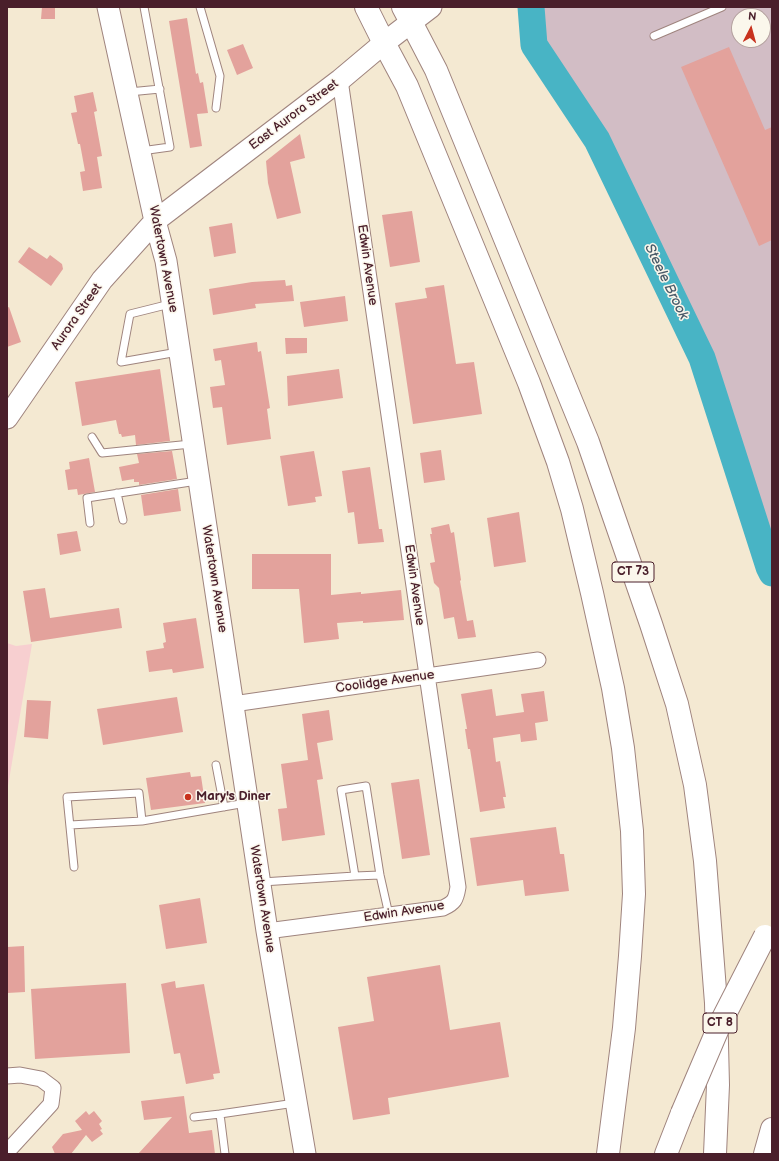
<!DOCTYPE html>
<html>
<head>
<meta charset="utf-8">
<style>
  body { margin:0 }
  #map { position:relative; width:779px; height:1161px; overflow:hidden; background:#f4e9d2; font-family:"Balsamiq Sans",sans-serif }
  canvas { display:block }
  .frame { position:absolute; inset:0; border:8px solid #4a1f2b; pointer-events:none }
  .north { position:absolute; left:731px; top:8px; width:40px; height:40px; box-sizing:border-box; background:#fbf7ec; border:1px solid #b4a19f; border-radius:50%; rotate:6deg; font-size:11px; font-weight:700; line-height:16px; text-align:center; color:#4a1f2b }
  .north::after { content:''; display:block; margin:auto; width:14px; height:18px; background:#c8321e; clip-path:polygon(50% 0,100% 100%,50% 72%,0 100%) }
</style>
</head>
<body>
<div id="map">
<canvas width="779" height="1161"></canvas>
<div class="frame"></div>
<div class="north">N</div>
</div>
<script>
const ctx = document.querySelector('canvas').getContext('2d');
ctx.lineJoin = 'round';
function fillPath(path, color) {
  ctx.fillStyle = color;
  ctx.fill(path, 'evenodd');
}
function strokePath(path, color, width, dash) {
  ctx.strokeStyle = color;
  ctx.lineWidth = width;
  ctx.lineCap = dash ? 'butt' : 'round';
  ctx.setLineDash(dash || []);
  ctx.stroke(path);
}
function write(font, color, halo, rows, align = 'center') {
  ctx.font = font + ' "Balsamiq Sans",sans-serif';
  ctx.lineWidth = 3;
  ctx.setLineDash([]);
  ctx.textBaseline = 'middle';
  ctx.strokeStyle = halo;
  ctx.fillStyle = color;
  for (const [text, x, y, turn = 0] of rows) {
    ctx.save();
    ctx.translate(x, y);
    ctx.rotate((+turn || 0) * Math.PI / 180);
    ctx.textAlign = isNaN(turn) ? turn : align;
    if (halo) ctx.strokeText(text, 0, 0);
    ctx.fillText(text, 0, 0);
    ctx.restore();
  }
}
fillPath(new Path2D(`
  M7,643L16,646L32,644L7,792Z`), '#f7cfd0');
fillPath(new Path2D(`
  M531,7H772V573L769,567L702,358L597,140L534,45ZM739,16H763V40H739Z`), '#d2bdc5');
strokePath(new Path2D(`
  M531,7L534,45L597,140L702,358L769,567L772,573`), '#48b4c5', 27);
fillPath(new Path2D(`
  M42,7H55V19H41Z
  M187,18L196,74L198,73L200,83L203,82L208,113L197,114L202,146L190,148L169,21Z
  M243,44L253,68L237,75L227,50Z
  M729,47L765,130L772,127V240L759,246L681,67Z
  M93,92L97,111L94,112L102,156L97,157L102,188L83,191L80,172L85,171L80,144H78L71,113L77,112L74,96Z
  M300,134L305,158L290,162L301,213L277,219L268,183L266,161Z
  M412,211L420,262L390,267L382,215Z
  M232,223L236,253L214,257L209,227Z
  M29,247L47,259L50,255L62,264L63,269L51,286L18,262Z
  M285,280L286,286L292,285L294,301L255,304L256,308L213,315L209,289L252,282Z
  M444,285L456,364L474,362L482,414L413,424L395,303L427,298L425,288Z
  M345,296L348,321L304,327L300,302Z
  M9,307L21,342L7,347V308Z
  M285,338H307V353L286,354Z
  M257,342L258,352L261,351L270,408L267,409L271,439L227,445L222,407L213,408L210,387L225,385L221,360L215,361L213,349Z
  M160,369L170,441L136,445L135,435L122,437L121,434H119L116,420L82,426L75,382Z
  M339,369L343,398L288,406L287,376Z
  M441,450L445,480L424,483L420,453Z
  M172,451L177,479L139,485V482H134V479L122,481L119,467L139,463L137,454Z
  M314,451L322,496L315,497L316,502L288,506L280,456Z
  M89,458L95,492L78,495L77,489L68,490L65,470L70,469L69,462Z
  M370,467L379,529H382L384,542L358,544L354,512L348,513L342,471Z
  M178,489L181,511L144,516L141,495Z
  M519,512L526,562L494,567L487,518Z
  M449,524L451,533L454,532L461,580L460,581L467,621L473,620L476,637L458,639L454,617L444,619L439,588L434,583L430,563L435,562L430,534H432L431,528Z
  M77,531L81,551L60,555L57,534Z
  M252,554H331V595L361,592V594L401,590L404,620L363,623V621L337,623L339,639L304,643L299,589H252Z
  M45,588L50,618L119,608L122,628L31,642L23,591Z
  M196,618L204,668L173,673L172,669L149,672L146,651L164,648L163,643L166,642L163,623Z
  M492,689L496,716L524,712L521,694L544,691L548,721L535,723L537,740L521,742L520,734L493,738L496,762L500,761L506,797H503L505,808L480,812L470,749H468L465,729H467L461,694Z
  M177,697L183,732L103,745L97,709Z
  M27,700L51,701L48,739L24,737Z
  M329,710L333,740L317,743L323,779L317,780L325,835L282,841L278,809L287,808L281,764L308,760L302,714Z
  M190,772L191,777L201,776L205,803L151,810L146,778Z
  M419,779L430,855L402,859L391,783Z
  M556,827L560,854H564L569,891L525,896L523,880L477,886L470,838Z
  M200,898L207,943L166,949L159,905Z
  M24,946L25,992L7,993V947Z
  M440,965L450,1030L500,1022L509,1077L388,1098L390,1114L353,1120L338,1027L374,1021L367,977Z
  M175,981L176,988L204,984L220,1073L213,1074L214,1079L186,1084L180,1053L174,1054L161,984Z
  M126,983L130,1053L35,1059L31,989Z
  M184,1096L189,1133L212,1130L215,1154H138L172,1117L144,1120L141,1101Z
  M86,1111L89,1115L94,1111L102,1121L99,1124L102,1129L100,1130L103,1134L92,1142L86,1135L71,1154H55L52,1147L63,1134L82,1130L75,1121Z`), '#e3a29c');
const service = new Path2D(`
  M200,7L220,76L216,108
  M654,36L722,7
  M129,92L160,89
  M141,151L170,147L144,7
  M170,304L130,314L121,362L178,352
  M92,437L102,453L191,444
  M117,493L123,520
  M90,523L87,498L197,481
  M216,765L224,807
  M142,821L246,803
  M70,825L142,821L139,793L67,797L74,867
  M355,876L380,875
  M262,882L355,876L341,790L366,786L380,875L389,915
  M194,1117L220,1114
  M225,1154L220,1114L295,1103`);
const minor = new Path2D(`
  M233,704L538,660
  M267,931L443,908C454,903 456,900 458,887L340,80
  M7,1076L20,1075L41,1079L53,1088L51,1104L7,1152`);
const secondary = new Path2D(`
  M108,7L155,221L166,261L267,931L305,1154
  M7,418L102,280L155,221L340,80L384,43L431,7`);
const primary = new Path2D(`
  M366,7L384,43
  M403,7L411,22`);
const motorway = new Path2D(`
  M411,22L436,70L588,442L651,624L677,704L695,785L705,861L716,1003L718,1085L715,1154
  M384,43L407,86L529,383L558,462L572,509L592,593L613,688L623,748L632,831L634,894L630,956L624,1028L608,1154
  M666,1154L682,1113
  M765,1154L772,1129`);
strokePath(service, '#9f847e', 9);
strokePath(minor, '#9f847e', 17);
strokePath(secondary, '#9f847e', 23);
strokePath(primary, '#9f847e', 24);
strokePath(motorway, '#9f847e', 24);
strokePath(service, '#fff', 7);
strokePath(minor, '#fff', 15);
strokePath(secondary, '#fff', 21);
strokePath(primary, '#fff', 22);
strokePath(motorway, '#fff', 22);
const motorwayBridge = new Path2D(`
  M682,1113L720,1024L765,936`);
strokePath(motorwayBridge, '#9f847e', 24, []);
strokePath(motorwayBridge, '#fff', 22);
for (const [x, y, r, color] of [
  [188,797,4,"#c8321e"]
]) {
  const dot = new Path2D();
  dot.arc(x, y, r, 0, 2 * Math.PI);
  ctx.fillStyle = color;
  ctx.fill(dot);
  strokePath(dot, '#fbf7ec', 1.5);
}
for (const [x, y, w] of [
  [633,572,42],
  [720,1023,34]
]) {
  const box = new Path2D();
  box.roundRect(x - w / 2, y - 10, w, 20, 3);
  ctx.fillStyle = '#fbf7ec';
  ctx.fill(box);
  strokePath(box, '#4a1f2b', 1);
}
write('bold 12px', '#4a1f2b', null, [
  ["CT 73",633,572],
  ["CT 8",720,1023]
]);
write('13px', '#4a1f2b', '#fbf7ec', [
  ["East Aurora Street",294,115,-37],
  ["Watertown Avenue",163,259,79],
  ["Edwin Avenue",367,265,82],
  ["Aurora Street",77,317,-55],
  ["Watertown Avenue",214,579,81],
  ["Edwin Avenue",414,585,82],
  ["Coolidge Avenue",385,682,-8],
  ["Watertown Avenue",262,899,81],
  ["Edwin Avenue",404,912,-9]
]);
write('bold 13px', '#4a1f2b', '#fbf7ec', [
  ["Mary's Diner",196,797]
], 'left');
write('italic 14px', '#495b69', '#fbf7ec', [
  ["Steele Brook",666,282,64]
]);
</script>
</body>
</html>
